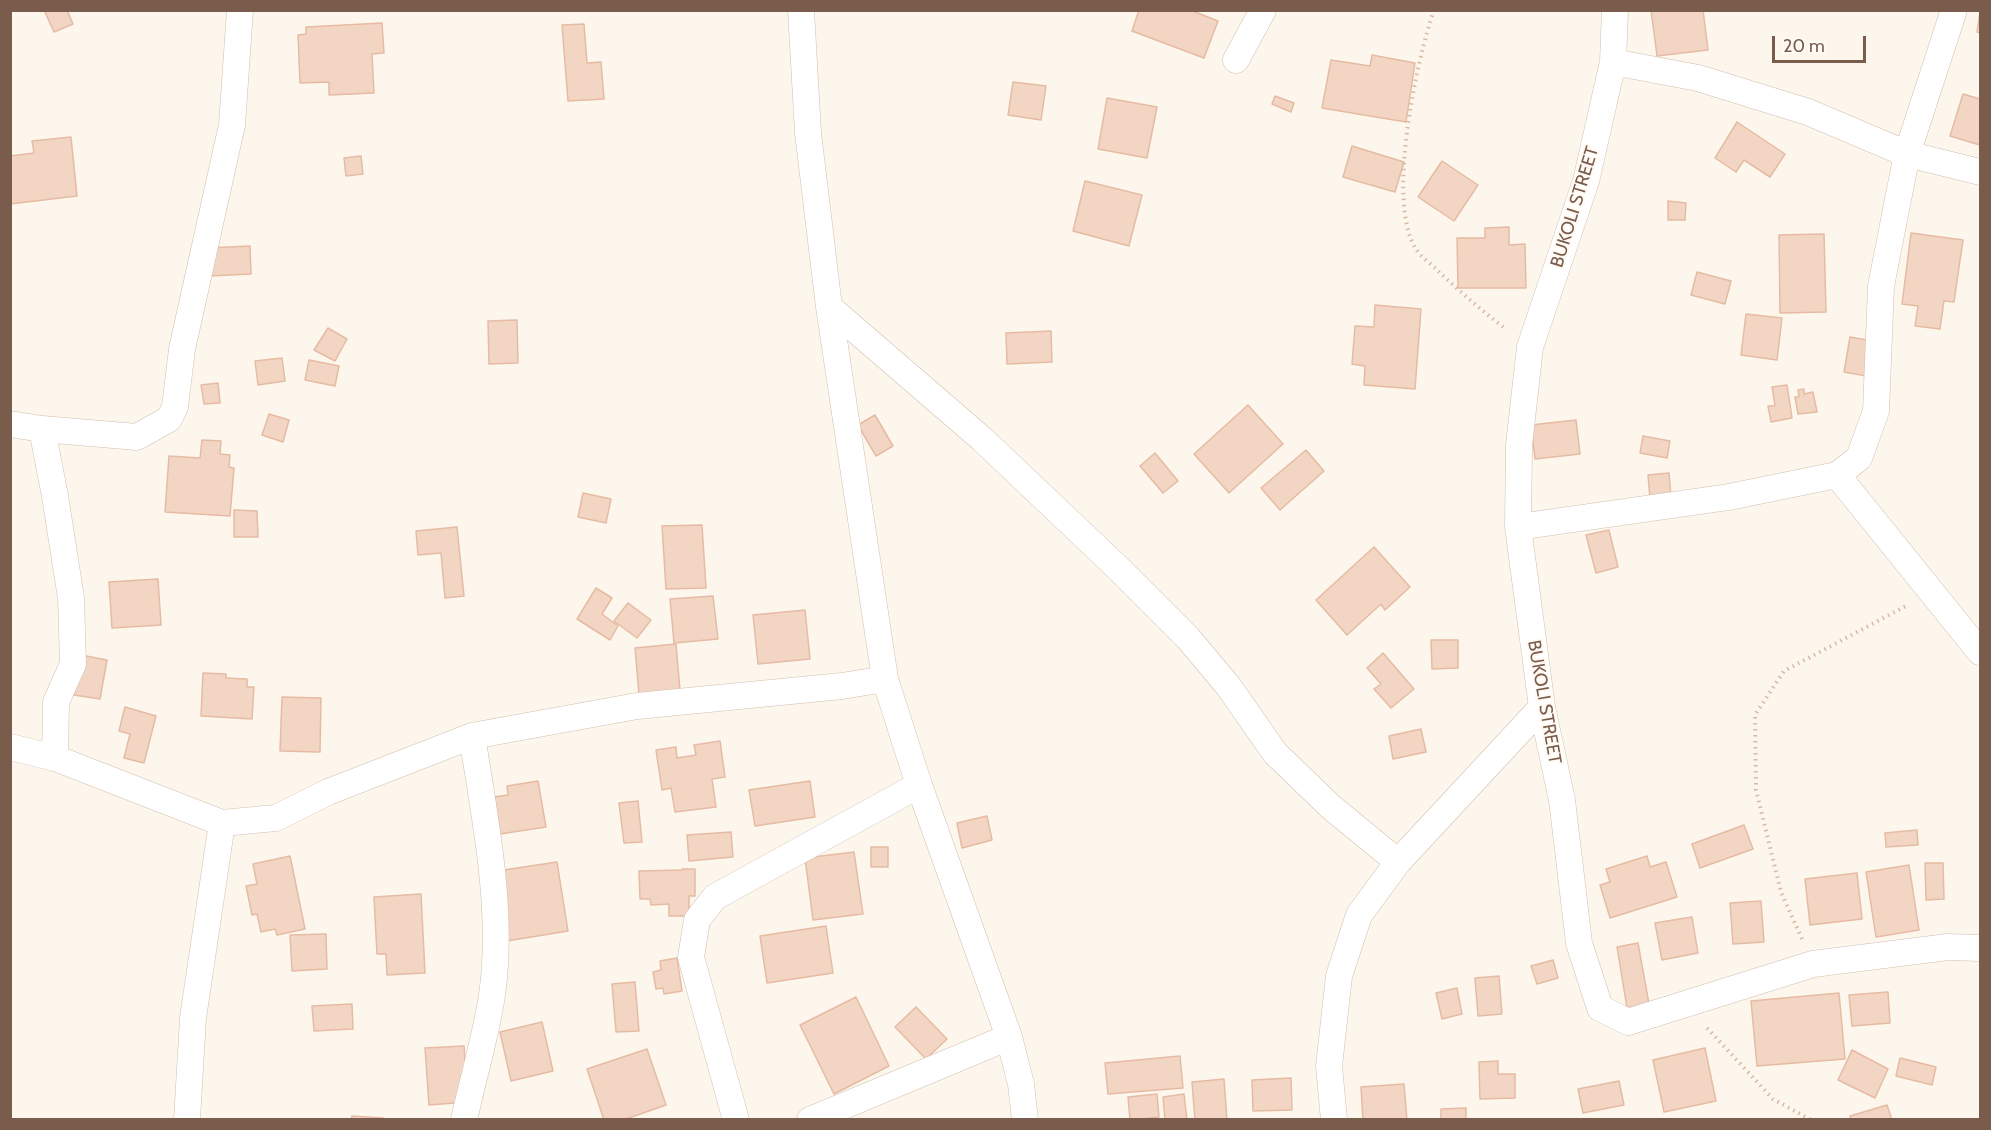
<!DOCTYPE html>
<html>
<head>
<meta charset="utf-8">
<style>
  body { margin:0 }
  #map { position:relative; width:1991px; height:1130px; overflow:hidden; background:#fdf6ec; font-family:Cabin,sans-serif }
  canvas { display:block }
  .frame { position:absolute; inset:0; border:12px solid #7a5c4d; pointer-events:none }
  .scale { position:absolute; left:1772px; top:36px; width:94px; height:27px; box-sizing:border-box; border:3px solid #7a5c4d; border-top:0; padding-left:8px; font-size:18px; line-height:21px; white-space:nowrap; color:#7a5c4d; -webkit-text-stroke:4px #fffaf3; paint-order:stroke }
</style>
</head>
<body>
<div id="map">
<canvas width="1991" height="1130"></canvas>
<div class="frame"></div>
<div class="scale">20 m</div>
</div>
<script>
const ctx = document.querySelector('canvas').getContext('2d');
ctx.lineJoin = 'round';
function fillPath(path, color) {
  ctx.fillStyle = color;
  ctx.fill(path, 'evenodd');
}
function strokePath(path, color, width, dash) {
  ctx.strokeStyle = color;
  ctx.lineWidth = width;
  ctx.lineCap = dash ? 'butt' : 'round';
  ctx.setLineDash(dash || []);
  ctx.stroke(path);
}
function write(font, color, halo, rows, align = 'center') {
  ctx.font = font + ' Cabin,sans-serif';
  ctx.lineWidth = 4.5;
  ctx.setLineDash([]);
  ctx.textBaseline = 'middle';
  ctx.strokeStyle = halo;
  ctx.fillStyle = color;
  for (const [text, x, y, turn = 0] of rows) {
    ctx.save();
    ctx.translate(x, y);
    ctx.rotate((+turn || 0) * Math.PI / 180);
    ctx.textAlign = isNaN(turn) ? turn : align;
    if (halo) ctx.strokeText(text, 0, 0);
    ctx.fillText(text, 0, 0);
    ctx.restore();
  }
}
const building = new Path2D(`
  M44,10H67L73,24L54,32Z
  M1139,10H1190L1218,21L1204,58L1132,31Z
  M1651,10H1703L1708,50L1657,56Z
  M1980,12V33L1977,32Z
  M382,23L384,53L372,54L374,93L329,95V82L300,83L298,35L306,34V27Z
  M584,24L587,63L601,62L604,99L568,101L562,25Z
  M1372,55L1415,63L1406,122L1322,108L1331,60L1370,66Z
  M1013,82L1046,86L1041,120L1008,115Z
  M1963,94L1980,99V145L1950,136Z
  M1275,96L1294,103L1291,112L1272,104Z
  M1107,98L1157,107L1147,158L1098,149Z
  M1737,122L1785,154L1770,177L1744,160L1736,172L1715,158Z
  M71,137L77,196L10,204V156L34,153L32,141Z
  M1352,146L1404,162L1395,192L1343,177Z
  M361,156L363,174L346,176L344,158Z
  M1442,161L1478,185L1454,221L1418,197Z
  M1085,181L1142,195L1129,246L1073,231Z
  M1668,201L1686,203L1685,220H1668Z
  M1509,227V245L1525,244L1526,288H1458L1457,238H1485V228Z
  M1911,233L1963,240L1954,302L1944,301L1940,329L1915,326L1918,306L1902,304Z
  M1824,234L1826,312L1780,313L1779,235Z
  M250,246L251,274L208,276L207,248Z
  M1697,272L1731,281L1725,304L1691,295Z
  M1375,305L1421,309L1415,389L1364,385L1365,366L1352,364L1355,326L1374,327Z
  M1746,314L1782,318L1777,360L1741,355Z
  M517,320L518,363L489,364L488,321Z
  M328,328L347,339L335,361L314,350Z
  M1051,331L1052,362L1007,364L1006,333Z
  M1850,337L1878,342L1872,377L1844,372Z
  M282,358L285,381L258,385L255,361Z
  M309,360L339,366L335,386L305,380Z
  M218,383L220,403L204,404L201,385Z
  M1787,385L1792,418L1771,422L1768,406H1775L1772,387Z
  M1804,389V394L1813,392L1817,412L1798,414L1795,397H1799L1798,390Z
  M1248,405L1283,444L1229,493L1194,454Z
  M269,414L289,420L283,442L262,435Z
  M875,415L893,446L876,456L858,425Z
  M1576,420L1580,454L1535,459L1531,425Z
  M1643,436L1670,441L1667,458L1640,453Z
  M202,440L221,441L220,454L230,455L229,467L234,468L230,516L165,512L169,456L200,458Z
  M1306,450L1324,471L1280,510L1261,488Z
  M1155,453L1178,481L1163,493L1140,466Z
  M1669,473L1671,497L1650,499L1648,475Z
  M583,493L611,499L606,523L578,517Z
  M234,510L257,511L258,537H234Z
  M702,525L706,588L666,589L662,526Z
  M457,527L464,596L445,598L441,553L418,555L416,531Z
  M1609,530L1618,567L1596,573L1586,535Z
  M1374,547L1410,587L1385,610L1381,604L1347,635L1316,600Z
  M158,579L161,625L112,628L109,582Z
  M596,588L612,598L602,614L618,626L610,640L577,619Z
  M713,596L718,639L674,643L670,599Z
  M628,603L651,620L637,638L614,621Z
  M805,610L810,659L758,664L753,615Z
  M1431,640H1458V668L1432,669Z
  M676,644L680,690L639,694L635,648Z
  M1383,653L1414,689L1391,708L1374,689L1381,684L1367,668Z
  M81,655L107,660L100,699L74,695Z
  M203,673L226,674V678L247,679V687H254L252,719L201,716Z
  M282,697L321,698L320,752L280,751Z
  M125,707L156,716L144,763L124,758L130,734L119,731Z
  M1421,729L1426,752L1393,759L1389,736Z
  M720,741L725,777L712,779L716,807L675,812L671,788L662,790L656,750L676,747L677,758L696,755L694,745Z
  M538,781L546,827L500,834L494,797L508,795L507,786Z
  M810,781L815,817L755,826L749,790Z
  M638,801L642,842L624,843L619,803Z
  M987,816L992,840L962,848L957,823Z
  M1744,825L1753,849L1700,868L1692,844Z
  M1917,830L1918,845L1886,847L1885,833Z
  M731,832L733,857L689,861L687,835Z
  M871,847H888V867H871Z
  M854,852L863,914L813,920L805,858Z
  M290,856L305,929L277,935L275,929L261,932L257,914L252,915L246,886L257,884L253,864Z
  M1647,856L1650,867L1666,862L1677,897L1610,918L1600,885L1610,882L1606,869Z
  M557,862L568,931L507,941L497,871Z
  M1925,863H1943L1944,899L1926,900Z
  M1909,865L1919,930L1876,937L1866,872Z
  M682,869H695V896H689V916H669V904L651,905L650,899H640L639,871L682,870Z
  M1857,873L1862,919L1810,925L1805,879Z
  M421,894L425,973L387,975L386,954H377L374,897Z
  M1761,901L1764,942L1733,944L1730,903Z
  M1692,917L1698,953L1662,960L1655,923Z
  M826,926L833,973L767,983L760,936Z
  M326,934L327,969L292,971L290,935Z
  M1638,943L1649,1004L1627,1008L1617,947Z
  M677,958L682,991L664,994L663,988L656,989L653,972L661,970L660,961Z
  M1553,960L1558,978L1537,984L1531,966Z
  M1499,976L1502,1014L1478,1016L1475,978Z
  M635,982L639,1031L616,1032L612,984Z
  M1457,988L1462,1014L1442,1019L1436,993Z
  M1888,992L1890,1023L1852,1026L1849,995Z
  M1839,993L1845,1059L1757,1066L1751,1001Z
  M856,997L889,1066L834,1094L800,1025Z
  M352,1004L353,1029L314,1031L312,1006Z
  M916,1007L947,1039L926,1059L895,1027Z
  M542,1022L553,1071L511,1081L500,1032Z
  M464,1046L468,1102L429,1105L425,1048Z
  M1705,1048L1716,1101L1664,1112L1653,1060Z
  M647,1049L666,1105L623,1120H604L587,1069Z
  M1852,1050L1888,1069L1875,1098L1838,1080Z
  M1180,1056L1183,1088L1108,1094L1105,1063Z
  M1900,1058L1936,1067L1932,1085L1896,1076Z
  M1498,1061V1074H1515V1098L1480,1099L1479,1062Z
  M1291,1078L1292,1110L1253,1111L1252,1080Z
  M1224,1079L1227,1120H1195L1192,1082Z
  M1619,1081L1624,1105L1583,1113L1578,1089Z
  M1404,1084L1407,1120H1363L1361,1087Z
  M1157,1094L1159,1117L1130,1120L1128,1097Z
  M1184,1094L1187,1120H1165L1163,1097Z
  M1887,1105L1892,1120H1851L1850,1116Z
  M1466,1108V1120H1441V1109Z
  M352,1116L383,1118V1120H351Z`);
fillPath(building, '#f3d5c3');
strokePath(building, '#e6bba3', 1.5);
const minor = new Path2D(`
  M801,10L808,133L829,307L885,679L919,785L1009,1037L1021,1084L1025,1120
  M1615,10L1613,62L1586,181L1530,347L1519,445L1518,527L1542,707L1562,800L1579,943L1600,1008L1628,1022L1813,964L1948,947L1980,948
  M1236,60L1263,10
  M1613,62L1698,78L1808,112L1907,154L1980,172
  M829,307L982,439L1117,567L1188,638L1229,687L1275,753L1331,807L1398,862
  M10,424L42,429L137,437L169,419L175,407L182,349L232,125L240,10
  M42,429L55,496L71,598L73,664L56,702L55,758
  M1837,475L1980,652
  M1518,527L1729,497L1837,475L1859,458L1876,411L1881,286L1907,154L1954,10
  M10,747L55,758L222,823L276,818L328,792L472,736L637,706L842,686L885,679
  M187,1120L193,1018L222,823
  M464,1120C473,1078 486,1036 492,995C504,912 485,818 472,736
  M736,1120L691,957L697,920L715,897L919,785
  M810,1120L1009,1037
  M1334,1120L1329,1066L1339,976L1359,915L1398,862L1542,707`);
strokePath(minor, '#d1beb0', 27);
strokePath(new Path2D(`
  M1434,10C1416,62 1386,203 1416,249C1421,257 1430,263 1436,269C1458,290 1481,310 1506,329
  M1802,939L1781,892L1756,790L1755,715L1784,671L1906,606
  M1707,1028L1773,1099L1811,1120`), '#d9b8a5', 4, [1.5, 4.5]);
strokePath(minor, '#fff', 26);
write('18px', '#7a5c4d', '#fffaf3', [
  ["BUKOLI STREET",1575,207,-73],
  ["BUKOLI STREET",1544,702,80]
]);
</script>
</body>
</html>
